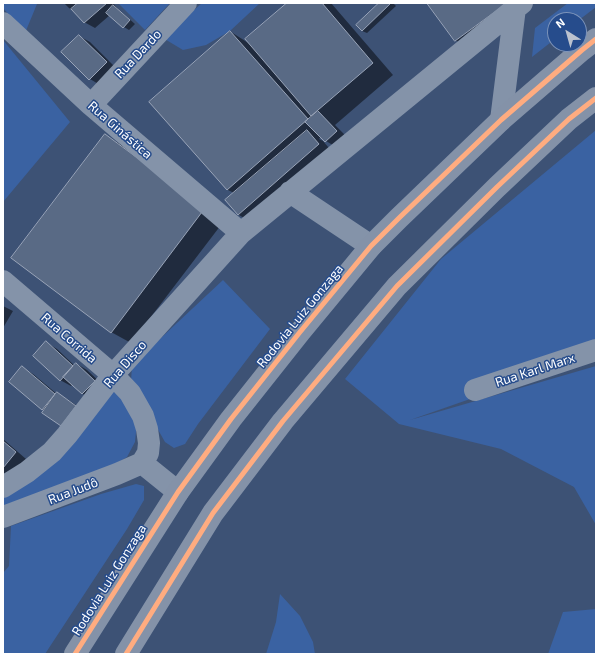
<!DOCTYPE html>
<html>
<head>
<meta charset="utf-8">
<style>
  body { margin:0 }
  #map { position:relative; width:599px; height:657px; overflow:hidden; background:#3d5275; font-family:"Exo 2",sans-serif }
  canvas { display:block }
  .frame { position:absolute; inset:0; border:4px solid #fff; pointer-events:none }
  .north { position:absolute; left:547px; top:12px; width:40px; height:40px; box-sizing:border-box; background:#264c8c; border:1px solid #7d94ba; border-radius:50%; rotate:323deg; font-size:11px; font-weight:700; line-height:16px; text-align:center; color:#fff }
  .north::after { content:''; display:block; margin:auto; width:14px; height:18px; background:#bbc2cf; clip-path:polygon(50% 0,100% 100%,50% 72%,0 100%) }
</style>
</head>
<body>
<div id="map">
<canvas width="599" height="657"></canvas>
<div class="frame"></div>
<div class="north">N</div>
</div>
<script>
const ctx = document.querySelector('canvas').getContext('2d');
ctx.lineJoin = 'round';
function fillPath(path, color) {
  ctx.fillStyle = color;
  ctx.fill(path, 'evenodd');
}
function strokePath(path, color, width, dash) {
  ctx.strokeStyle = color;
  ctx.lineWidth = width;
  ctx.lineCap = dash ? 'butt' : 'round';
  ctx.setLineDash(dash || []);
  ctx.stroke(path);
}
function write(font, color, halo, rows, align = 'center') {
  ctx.font = font + ' "Exo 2",sans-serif';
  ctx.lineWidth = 3;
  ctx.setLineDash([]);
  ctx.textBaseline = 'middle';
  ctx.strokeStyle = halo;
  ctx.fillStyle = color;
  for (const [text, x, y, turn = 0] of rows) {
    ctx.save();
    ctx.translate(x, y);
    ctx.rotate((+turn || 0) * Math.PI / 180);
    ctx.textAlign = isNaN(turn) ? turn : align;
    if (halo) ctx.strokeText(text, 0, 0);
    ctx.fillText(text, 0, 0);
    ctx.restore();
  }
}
fillPath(new Path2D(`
  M3,3H40L37,4L25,33L3,8Z
  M118,3H170L145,30Z
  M202,3H260L230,31L206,45L183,50L163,38Z
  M568,3H596V7L579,20H555V39L532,57L535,28Z
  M3,40L70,122L3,202Z
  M596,130V355L410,420L596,366V525L574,487L501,449L399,424L345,379L441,259Z
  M223,280L270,329L198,424L185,444L174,448L165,442L131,382L132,365Z
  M106,389L119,394L137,422L135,442L127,457L107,469L3,508V495Z
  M136,484L144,486V500L127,529L45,654H3V573L9,566L11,526L101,494Z
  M280,594L300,616L313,642L315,654H266L276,622Z
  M596,609V654H548L563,612Z`), '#3a62a2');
fillPath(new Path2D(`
  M64,3H113L118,9L135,24L129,30L124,27L110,15L95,28L84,22L75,12L69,8Z
  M289,3H331L393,75L335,125L347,137L336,147L326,141L321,137L319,139L323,141L334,154L254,224L239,215L226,200L234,193L228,190L151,102L231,32L250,44Z
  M380,3H393L396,6L367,33L362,31Z
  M428,3H515L471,49L455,40Z
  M79,36L90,42L117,69L100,85L90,79Z
  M105,135L125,147L224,221L131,343L111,332Z
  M3,306L13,311L3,328Z
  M47,343L57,349L75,366L77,364L87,370L105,387L94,400L83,394L73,384L71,386L60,380Z
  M23,368L33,374L57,394L67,399L86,412L45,410L42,409Z
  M3,439L26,459L10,478L3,474Z`), '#0007');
const building = new Path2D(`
  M78,3H107L84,23L71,9Z
  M287,3H322L373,63L311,116L245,39Z
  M379,3H391L362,31L356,25Z
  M427,3H507L455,41Z
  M113,5L130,20L123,28L106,13Z
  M230,31L308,119L227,190L149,102Z
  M79,35L107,62L89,80L61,52Z
  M318,111L337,131L325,142L305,122Z
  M307,130L319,144L238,215L225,200Z
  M105,134L205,208L111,333L11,258Z
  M46,341L73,366L60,381L33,356Z
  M76,363L95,381L82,394L63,377Z
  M22,366L55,394L42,410L9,382Z
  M57,392L76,406L61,426L42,413Z
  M3,441L16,452L3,468Z`);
fillPath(building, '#596a85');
strokePath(building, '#99a4b8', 1);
strokePath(new Path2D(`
  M3,23L91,105L241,233
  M91,105L186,3
  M501,120L515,8L514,3
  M290,192L371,246
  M3,281L113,375L130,393L143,416L147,429L149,443L148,453L142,463
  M475,390L596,350
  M142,463L178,492
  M3,487L27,472L52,452L67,435L113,375L241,233L522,3
  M3,517L117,474L142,463`), '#8493a9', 22);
strokePath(new Path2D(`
  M75,654L178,492L231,419L300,332L371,246L399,218L501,120L582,50L596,39
  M126,654L213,513L283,421L397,286L497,187L569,119L596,98`), '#8492a8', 22);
strokePath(new Path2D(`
  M75,654L178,492L231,419L300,332L371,246L399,218L501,120L582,50L596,39
  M126,654L213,513L283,421L397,286L497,187L569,119L596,98`), '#ffac80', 5);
write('13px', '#fff', '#264c8c', [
  ["Rua Dardo",138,54,-47],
  ["Rua Ginástica",120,130,41],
  ["Rodovia Luiz Gonzaga",300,316,-51],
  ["Rua Corrida",69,338,41],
  ["Rua Disco",125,364,-49],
  ["Rua Karl Marx",535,370,-18],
  ["Rua Judô",73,491,-21],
  ["Rodovia Luiz Gonzaga",109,580,-58]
]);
</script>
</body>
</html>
